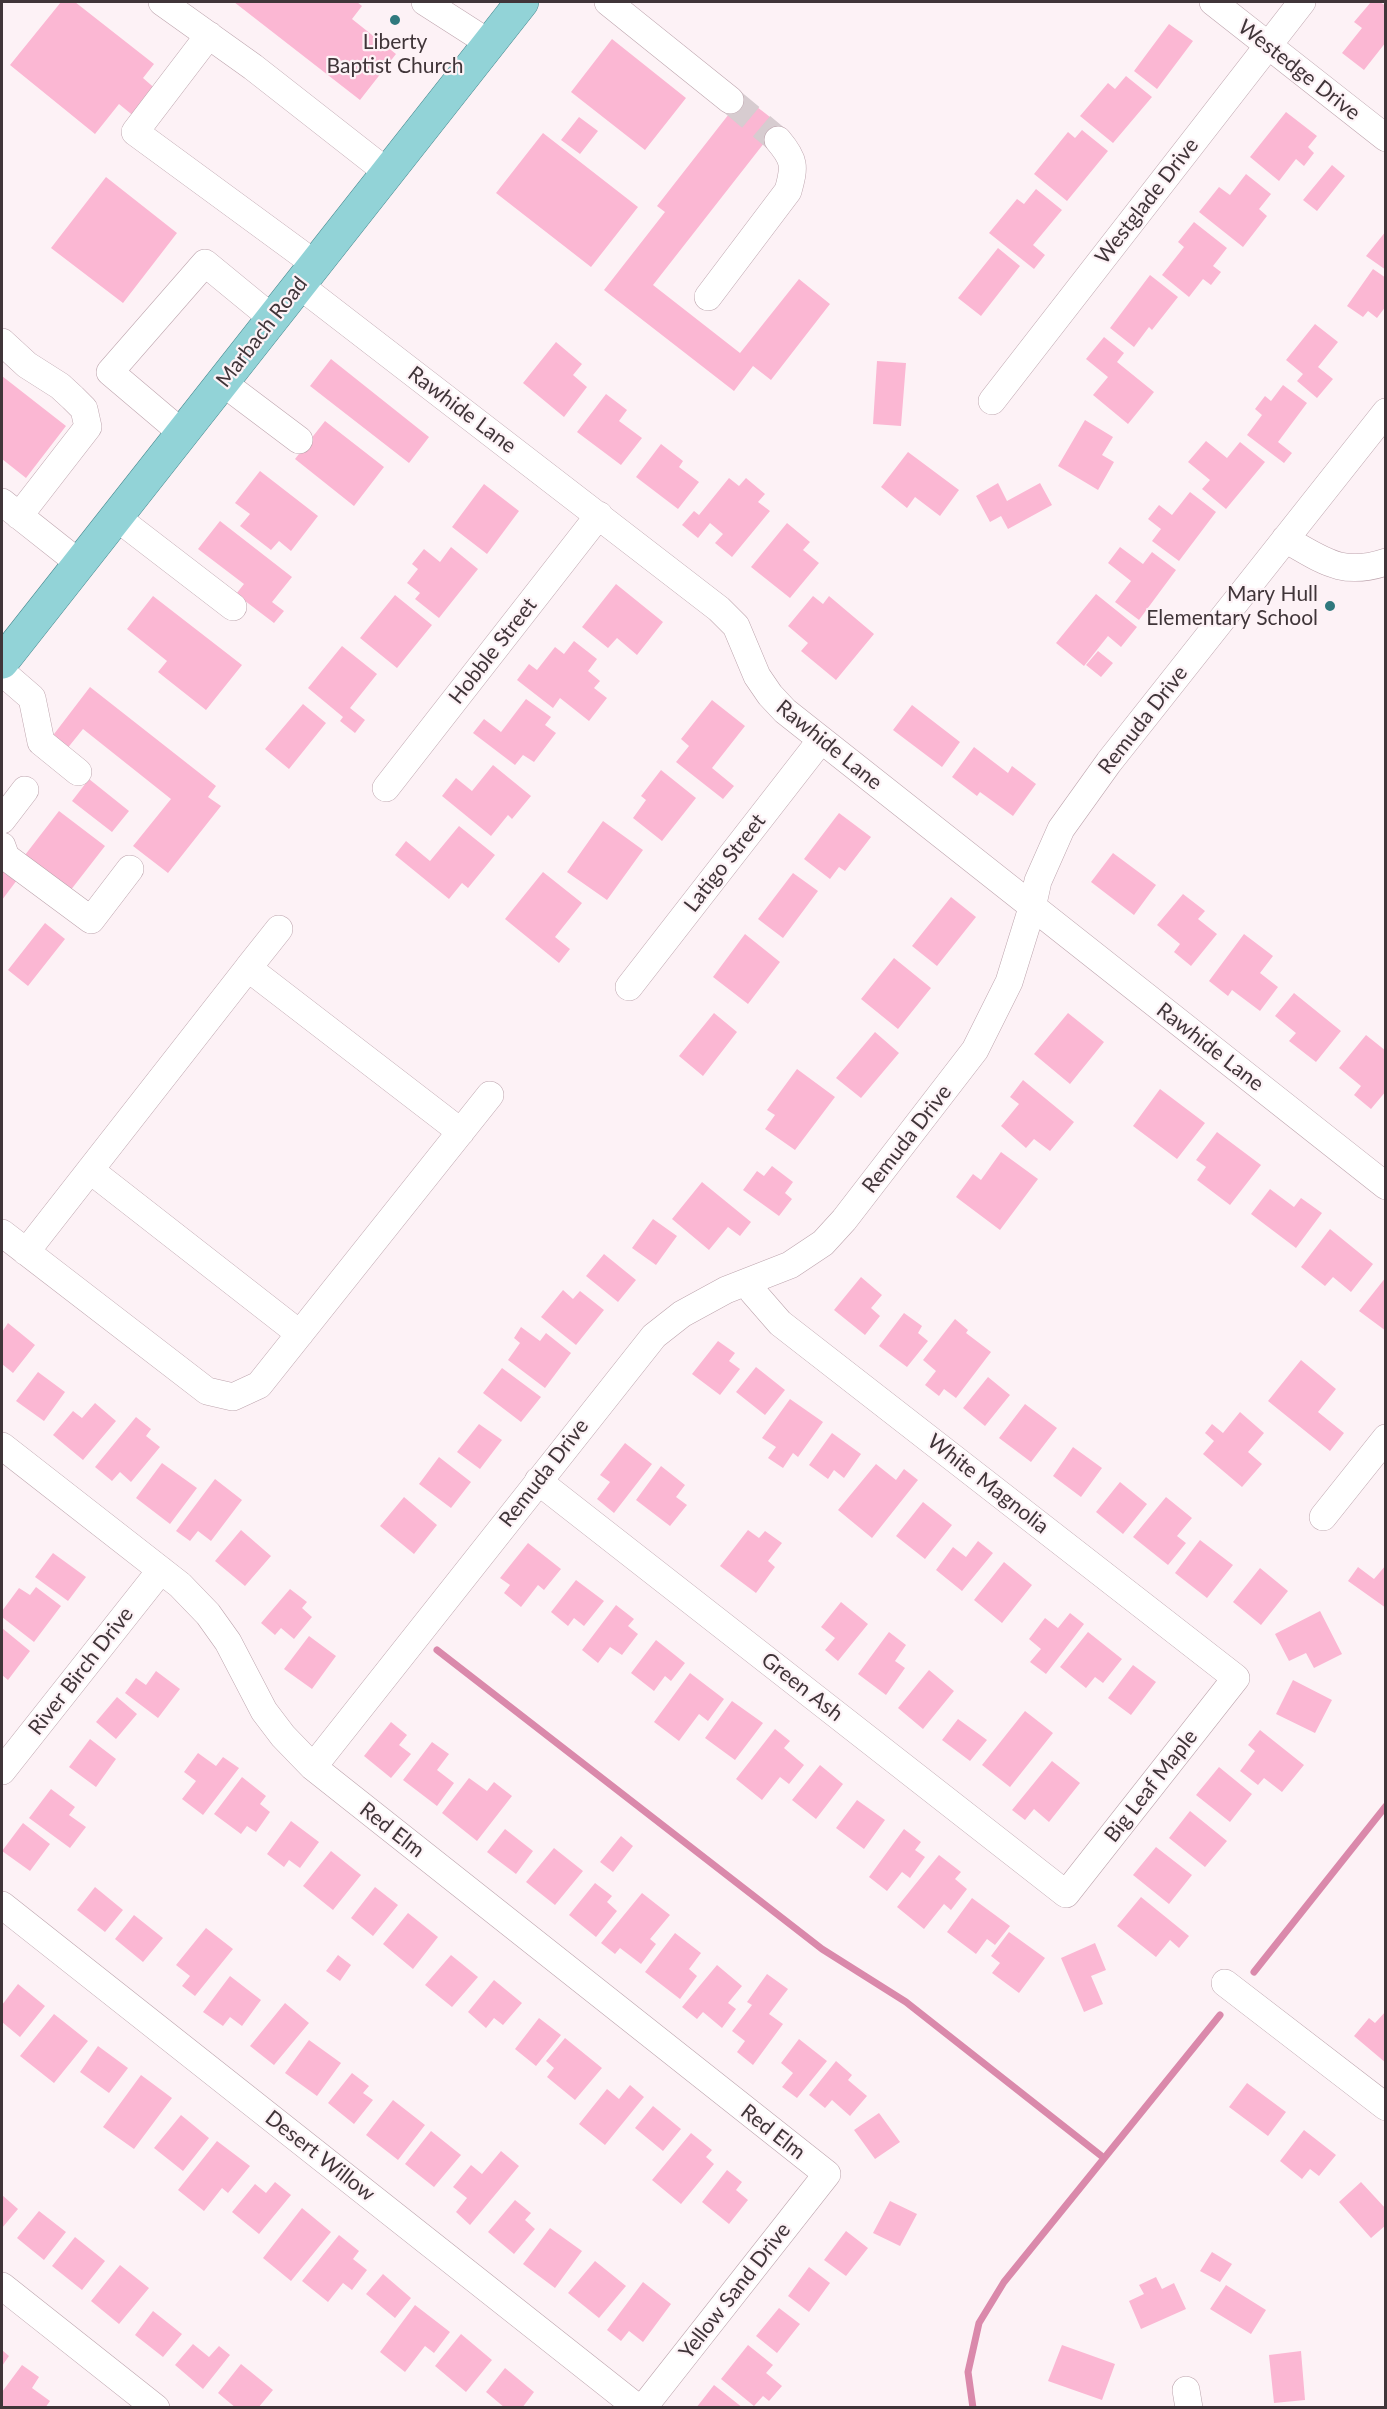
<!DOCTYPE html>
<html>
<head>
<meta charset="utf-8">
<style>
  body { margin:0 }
  #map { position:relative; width:1387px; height:2409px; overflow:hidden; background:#fdf2f6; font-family:Lato,sans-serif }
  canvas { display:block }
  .frame { position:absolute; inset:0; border:3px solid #403539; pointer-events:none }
</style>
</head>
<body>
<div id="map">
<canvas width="1387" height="2409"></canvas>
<div class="frame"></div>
</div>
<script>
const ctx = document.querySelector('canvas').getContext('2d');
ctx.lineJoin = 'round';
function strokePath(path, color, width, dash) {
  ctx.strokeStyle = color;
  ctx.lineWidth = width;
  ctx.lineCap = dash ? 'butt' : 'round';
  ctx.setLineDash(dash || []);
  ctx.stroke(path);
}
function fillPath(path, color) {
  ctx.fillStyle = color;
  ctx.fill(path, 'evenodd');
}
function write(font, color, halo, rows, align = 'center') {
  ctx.font = font + ' Lato,sans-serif';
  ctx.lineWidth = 4.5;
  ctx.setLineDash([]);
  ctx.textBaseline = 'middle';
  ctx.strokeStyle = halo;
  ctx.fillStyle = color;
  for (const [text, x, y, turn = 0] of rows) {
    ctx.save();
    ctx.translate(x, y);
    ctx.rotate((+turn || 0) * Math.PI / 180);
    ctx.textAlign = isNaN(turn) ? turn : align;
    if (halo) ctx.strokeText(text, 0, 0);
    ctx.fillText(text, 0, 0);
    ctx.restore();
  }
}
strokePath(new Path2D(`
  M437,1650L822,1949L906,2002L1104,2158
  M1254,1972L1386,1806
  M973,2408L968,2372L979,2323L1004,2282L1220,2015`), '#da89ab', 7);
fillPath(new Path2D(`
  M61,2H75L154,64L143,78L158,91L136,118L119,104L95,134L10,65Z
  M234,2H357L362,6L352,19L396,54L360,100Z
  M1371,2H1380L1386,6V42L1364,70L1342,53L1362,28L1354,22Z
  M1169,24L1193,41L1157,89L1134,71Z
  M612,39L686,98L645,150L571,92Z
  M1126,76L1152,97L1113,143L1080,116L1108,83L1115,89Z
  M743,96L779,124L653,285L740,353L799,279L830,304L771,380L753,366L734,391L604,290L665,212L657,206Z
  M1286,112L1317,136L1308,147L1314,153L1304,166L1296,159L1279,181L1250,157Z
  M579,117L598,131L580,154L561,140Z
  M1082,130L1108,151L1067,201L1034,174L1068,132L1075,138Z
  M543,133L638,207L591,267L496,193Z
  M1332,165L1345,176L1317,211L1303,200Z
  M1246,174L1271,194L1259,209L1267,216L1243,247L1199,212L1219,187L1230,195Z
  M106,177L177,233L123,303L51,248Z
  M1036,189L1062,210L1033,245L1045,255L1034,269L989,233L1017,199L1024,204Z
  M1194,222L1227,248L1213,266L1221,272L1211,285L1203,279L1189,297L1162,275L1184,247L1178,242Z
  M1386,231V270L1366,256Z
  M998,248L1020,266L981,316L958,298Z
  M1373,269L1386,278V306L1377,318L1368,311L1363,317L1347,306Z
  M1150,275L1178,297L1152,330L1149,327L1134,347L1110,328Z
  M1315,324L1338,342L1318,367L1333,379L1317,398L1297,381L1303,374L1286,360Z
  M1104,337L1124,353L1117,362L1154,392L1128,424L1093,395L1108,377L1086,359Z
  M556,342L582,364L573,375L587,387L564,417L523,383Z
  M331,359L429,437L409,463L310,386Z
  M877,361L906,363L901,426L873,424Z
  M2,376L66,426L26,478L2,459Z
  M1283,385L1307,403L1278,442L1292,453L1284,463L1247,435L1262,415L1255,409L1265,396L1271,401Z
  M606,394L627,410L619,421L642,438L621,465L577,432Z
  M1085,420L1113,437L1102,455L1114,462L1098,490L1058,466Z
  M325,421L384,467L354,506L295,459Z
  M1206,441L1227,458L1240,442L1265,462L1226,509L1202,489L1210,480L1188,462Z
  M661,444L683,461L679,467L699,482L678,509L636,477Z
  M908,452L959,490L940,516L915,497L907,508L881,487Z
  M260,471L318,516L291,551L279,541L271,550L240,526L250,514L235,503Z
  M729,478L739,486L746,478L765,494L758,502L770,511L732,557L715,543L723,534L710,523L698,538L682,525L694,511L699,515Z
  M998,483L1007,501L1040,483L1052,505L1008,529L1001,516L990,522L976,496Z
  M484,484L519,511L487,554L452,527Z
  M1190,492L1216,512L1179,561L1152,541L1161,529L1148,519L1159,505L1172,515Z
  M220,521L292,577L272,602L284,611L274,623L236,594L244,584L198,549Z
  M787,523L810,542L803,550L819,563L790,598L751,567Z
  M451,547L478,569L439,618L415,599L420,593L407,583L418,569L412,564L424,549L440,562Z
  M1120,547L1143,564L1152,552L1176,570L1139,620L1115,602L1131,581L1108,563Z
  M616,584L663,622L637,655L617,638L608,648L582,627Z
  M1096,594L1137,627L1121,647L1108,636L1084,666L1056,643Z
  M395,595L432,625L397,668L360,638Z
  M153,596L242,665L206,710L158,672L167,661L127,629Z
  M813,596L823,604L829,596L874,634L836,680L801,651L808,643L788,626Z
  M574,641L597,659L588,671L600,681L594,688L607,698L589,721L560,698L553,708L517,680L529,664L537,670L555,647L564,654Z
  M342,646L377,674L350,708L365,720L355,733L340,721L343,717L308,688Z
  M1098,651L1113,663L1101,677L1086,665Z
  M90,687L216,786L208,797L221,806L168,873L133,846L171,799L83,729L66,750L51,738Z
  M526,699L551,717L545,725L556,733L534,762L523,755L515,765L473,733L484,719L501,732Z
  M712,700L745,726L712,768L734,786L723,799L676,762L689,746L681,739Z
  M303,704L326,723L289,769L265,749Z
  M912,705L960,742L942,767L893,730Z
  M974,747L1008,773L1012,766L1036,784L1013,816L980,792L977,796L952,777Z
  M493,765L531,796L512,819L508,815L491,836L442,796L456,778L472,791Z
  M661,770L696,798L662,841L633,818L646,800L641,796Z
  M89,779L129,811L112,832L72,801Z
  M59,811L105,846L70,891L25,855Z
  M839,813L871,837L845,871L839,867L830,879L804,859Z
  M603,821L643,850L607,900L567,872Z
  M459,826L495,855L468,888L462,883L449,899L395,855L406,841L430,861Z
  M1113,853L1156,885L1134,915L1091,882Z
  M2,868L17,880L2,900Z
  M543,872L582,903L555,937L570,949L559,963L505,919Z
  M793,873L818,891L783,938L758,919Z
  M1183,894L1205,911L1198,919L1217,934L1191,966L1174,952L1180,944L1157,925Z
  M951,897L976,917L937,966L912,946Z
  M45,923L65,939L28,986L8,970Z
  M745,934L780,962L748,1004L713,977Z
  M1244,934L1273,956L1260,973L1278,987L1260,1011L1232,990L1228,996L1209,981Z
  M894,958L931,988L898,1029L861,999Z
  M1294,993L1341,1031L1316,1062L1289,1041L1296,1033L1275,1016Z
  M714,1013L737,1032L703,1076L679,1056Z
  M1068,1013L1104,1042L1070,1084L1034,1054Z
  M875,1032L899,1053L861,1098L836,1078Z
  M1366,1035L1386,1051V1091L1371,1109L1354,1095L1361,1086L1339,1068Z
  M797,1069L835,1097L795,1150L765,1129L775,1115L767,1110Z
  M1023,1080L1074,1122L1050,1151L1034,1139L1026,1148L1001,1126L1019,1104L1010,1097Z
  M1160,1089L1205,1123L1177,1159L1133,1126Z
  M1217,1132L1261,1165L1230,1205L1197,1180L1206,1167L1196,1160Z
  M1001,1152L1038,1179L1000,1230L956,1197L973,1174L981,1180Z
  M772,1166L793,1182L785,1193L792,1199L779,1216L743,1190L757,1171L764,1176Z
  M702,1182L751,1222L740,1236L728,1227L709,1250L672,1219Z
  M1270,1189L1294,1207L1301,1198L1322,1213L1296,1248L1251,1214Z
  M653,1219L677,1236L656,1265L632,1248Z
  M1330,1229L1373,1264L1351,1292L1333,1277L1325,1286L1301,1267Z
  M604,1254L636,1280L618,1302L586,1276Z
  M861,1277L882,1295L871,1308L880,1316L865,1335L834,1310Z
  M1386,1277V1331L1359,1311Z
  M563,1290L573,1299L580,1291L604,1310L576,1345L541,1317Z
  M904,1313L922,1326L918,1333L928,1341L907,1367L879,1346Z
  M955,1319L968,1330L966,1333L991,1352L956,1398L944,1389L939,1396L925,1385L936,1371L923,1360Z
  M8,1323L35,1345L13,1373L2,1364V1332Z
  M521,1327L540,1341L546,1333L571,1353L545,1388L508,1360L520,1343L514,1338Z
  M718,1341L735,1353L729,1361L740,1369L720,1395L692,1374Z
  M1301,1360L1336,1389L1318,1412L1344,1433L1330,1451L1268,1401Z
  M756,1367L785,1390L765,1415L736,1392Z
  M502,1368L541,1397L521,1422L483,1393Z
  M38,1372L65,1392L44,1421L16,1401Z
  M988,1377L1010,1395L985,1426L963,1408Z
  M790,1399L823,1422L798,1457L793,1453L783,1468L768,1458L776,1447L762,1438Z
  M95,1403L116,1421L83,1460L53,1435L73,1411L82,1418Z
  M1025,1404L1057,1428L1031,1462L999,1438Z
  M1240,1412L1264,1433L1248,1452L1262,1464L1242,1487L1203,1454L1214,1441L1205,1433L1212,1424L1223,1433Z
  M136,1417L151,1429L146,1436L160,1447L131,1482L120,1472L112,1481L95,1467Z
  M479,1424L502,1440L480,1469L457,1452Z
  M832,1433L861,1454L844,1478L834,1470L828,1479L809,1465Z
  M625,1443L652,1464L614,1513L597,1499L610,1482L600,1475Z
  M1073,1447L1102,1468L1081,1497L1053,1476Z
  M439,1457L471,1482L451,1508L419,1484Z
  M162,1463L197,1488L170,1524L136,1498Z
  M876,1464L896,1480L904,1469L918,1480L872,1538L838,1510Z
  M661,1466L685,1485L676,1497L687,1505L670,1526L636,1500Z
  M215,1479L242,1500L211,1541L198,1531L190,1541L176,1531Z
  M1120,1482L1147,1504L1123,1534L1096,1512Z
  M404,1497L437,1525L414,1554L380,1526Z
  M1166,1497L1192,1518L1177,1536L1186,1543L1168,1565L1133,1537Z
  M923,1502L952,1525L925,1559L896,1536Z
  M241,1530L271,1556L245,1586L215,1561Z
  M748,1530L759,1538L765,1531L782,1543L768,1561L775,1567L756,1593L720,1566Z
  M1200,1540L1233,1565L1207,1598L1175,1573Z
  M978,1541L993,1553L962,1591L936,1570L953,1547L966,1557Z
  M528,1543L561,1569L544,1590L538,1585L521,1607L504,1593L510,1585L500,1578Z
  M53,1553L86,1577L68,1601L35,1577Z
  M1004,1562L1032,1585L1002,1623L974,1600Z
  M1386,1565V1608L1348,1581L1358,1567L1374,1579Z
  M1260,1568L1288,1591L1261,1625L1233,1602Z
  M576,1580L604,1601L584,1626L574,1618L568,1626L551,1612Z
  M36,1587L61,1606L34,1642L2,1617V1611L19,1588L30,1595Z
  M290,1589L307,1602L302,1608L312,1617L294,1639L281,1628L275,1635L261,1623Z
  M841,1602L868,1624L838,1661L825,1650L835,1638L821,1627Z
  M616,1605L634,1619L628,1626L638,1634L622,1655L610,1647L598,1663L582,1650Z
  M1320,1611L1342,1654L1314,1668L1306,1653L1289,1661L1275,1634Z
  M1070,1613L1084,1624L1046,1674L1030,1662L1041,1649L1029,1639L1045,1618L1058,1628Z
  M2,1628L30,1651L8,1680L2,1675Z
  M889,1632L906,1645L895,1661L905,1668L886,1695L858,1674Z
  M1088,1632L1122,1659L1103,1683L1095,1677L1086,1688L1060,1667Z
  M309,1636L336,1656L312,1689L284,1669Z
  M656,1640L685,1663L671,1681L665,1676L654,1691L631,1673Z
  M1133,1665L1156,1682L1131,1715L1108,1698Z
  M929,1670L954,1691L923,1729L898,1708Z
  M156,1671L180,1689L158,1718L125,1693L136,1678L146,1685Z
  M690,1673L724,1699L708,1721L699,1714L679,1741L654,1722Z
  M1293,1680L1332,1700L1315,1733L1276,1714Z
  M117,1697L137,1714L116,1739L96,1722Z
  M732,1701L763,1723L735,1760L705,1738Z
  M1025,1711L1053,1733L1010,1787L982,1765Z
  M958,1719L987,1740L970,1761L942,1740Z
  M391,1722L407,1735L399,1745L411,1754L391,1778L364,1756Z
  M775,1729L790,1741L784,1748L804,1765L789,1784L780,1777L762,1800L736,1779Z
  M1260,1730L1304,1765L1282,1792L1264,1778L1258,1785L1240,1771L1255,1751L1248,1745Z
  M90,1739L116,1759L96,1787L69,1767Z
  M432,1742L449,1754L437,1770L454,1783L437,1806L403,1780Z
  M198,1753L216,1766L223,1757L239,1768L203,1815L182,1799L196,1781L184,1772Z
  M1052,1761L1080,1783L1049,1822L1034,1809L1025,1820L1012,1810Z
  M820,1765L843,1784L816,1819L792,1800Z
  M1219,1767L1252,1794L1230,1822L1196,1795Z
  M242,1777L266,1796L260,1804L270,1812L256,1832L247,1826L241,1834L214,1814Z
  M469,1778L487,1791L494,1782L512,1796L477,1841L442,1813Z
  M51,1789L75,1807L69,1815L86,1827L70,1848L29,1818Z
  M857,1800L885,1820L864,1849L836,1828Z
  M1190,1811L1227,1841L1205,1867L1169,1838Z
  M291,1821L319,1842L300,1868L289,1860L284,1867L267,1854Z
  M23,1823L50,1844L30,1871L2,1851Z
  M505,1829L533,1851L516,1874L487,1852Z
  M904,1829L921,1842L915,1850L925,1857L910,1878L902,1872L887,1891L869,1877Z
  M621,1836L633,1846L613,1872L600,1862Z
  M1156,1847L1192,1875L1169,1904L1133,1875Z
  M554,1848L583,1871L555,1905L526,1882Z
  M331,1851L361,1875L333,1910L303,1886Z
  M939,1855L961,1872L955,1879L967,1889L951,1910L944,1904L924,1929L897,1907Z
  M595,1883L612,1896L607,1902L617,1911L596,1937L569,1915Z
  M95,1887L123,1910L105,1932L77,1910Z
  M375,1887L398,1905L373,1936L351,1918Z
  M642,1893L670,1915L650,1939L656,1944L641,1964L620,1948L615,1954L601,1943Z
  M1141,1897L1189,1936L1179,1948L1170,1940L1156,1957L1117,1926Z
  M972,1898L1010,1926L995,1945L987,1939L976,1954L947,1932Z
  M408,1913L438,1937L413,1969L383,1944Z
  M134,1915L163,1938L143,1962L115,1939Z
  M206,1928L233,1949L195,1996L182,1986L190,1976L176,1965Z
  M1009,1932L1045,1958L1019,1993L992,1973L1000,1963L991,1956Z
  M675,1933L701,1953L689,1969L697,1976L680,1999L645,1972Z
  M1095,1943L1106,1970L1091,1976L1103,2004L1084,2012L1061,1958Z
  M338,1955L351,1965L340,1981L326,1971Z
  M451,1955L478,1977L452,2007L425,1985Z
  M717,1965L742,1986L728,2003L736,2009L722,2028L703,2012L697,2019L682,2007Z
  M767,1974L788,1989L769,2014L783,2024L753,2065L737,2052L745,2041L732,2031L752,2005L747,2002Z
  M230,1976L261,2000L242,2026L230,2017L223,2026L203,2012Z
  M494,1980L522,2003L503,2025L494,2018L486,2028L468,2012Z
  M18,1984L45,2006L20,2037L2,2022V2005Z
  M285,2003L309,2023L274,2065L250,2046Z
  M1386,2011V2063L1354,2036L1369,2018L1375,2023Z
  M54,2014L88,2041L54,2083L20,2056Z
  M539,2018L561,2035L536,2066L515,2049Z
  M565,2038L602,2068L575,2100L547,2077L554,2068L546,2061Z
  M799,2039L827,2061L797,2098L782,2087L793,2073L781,2063Z
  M309,2040L341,2063L317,2096L285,2073Z
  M98,2046L128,2068L109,2093L80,2072Z
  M836,2061L852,2075L848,2080L867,2096L850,2116L832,2100L825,2108L809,2095Z
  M352,2073L369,2086L363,2093L373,2100L354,2124L328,2103Z
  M141,2075L172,2098L134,2149L103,2127Z
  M1247,2083L1286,2112L1268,2136L1229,2107Z
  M630,2085L644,2097L605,2145L579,2124L607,2089L619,2099Z
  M393,2100L425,2125L398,2160L366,2135Z
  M653,2106L681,2129L663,2151L635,2128Z
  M879,2113L900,2142L875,2159L854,2130Z
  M181,2115L209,2138L183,2171L154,2148Z
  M1304,2130L1336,2155L1319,2176L1310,2169L1302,2179L1280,2161Z
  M431,2131L461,2155L434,2187L405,2164Z
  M691,2133L712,2150L706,2157L714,2164L681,2204L652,2180Z
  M217,2141L250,2166L228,2193L222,2188L204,2211L178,2190Z
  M501,2151L519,2166L470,2225L456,2212L467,2198L453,2187L471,2165L482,2174Z
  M727,2170L742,2182L736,2190L748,2200L729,2224L702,2202Z
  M275,2182L291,2195L259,2234L232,2212L255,2184L266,2193Z
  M1361,2182L1386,2209V2225L1371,2238L1339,2202Z
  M2,2195L18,2209L2,2228Z
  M515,2200L531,2213L525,2220L535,2229L514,2254L488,2232Z
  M890,2201L917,2214L900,2246L873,2233Z
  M302,2208L331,2232L291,2281L263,2258Z
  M39,2211L66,2232L44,2260L17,2238Z
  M550,2228L582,2251L555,2288L523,2264Z
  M846,2231L868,2248L846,2276L824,2260Z
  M339,2235L359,2251L353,2259L367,2270L352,2290L343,2283L328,2302L302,2281Z
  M75,2237L105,2261L82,2290L52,2266Z
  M1212,2252L1232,2264L1220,2282L1200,2271Z
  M595,2261L626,2286L599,2318L568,2293Z
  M120,2265L149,2288L119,2324L91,2301Z
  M809,2267L830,2283L809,2312L788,2296Z
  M383,2274L411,2298L395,2318L366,2294Z
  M1156,2277L1162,2289L1174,2283L1186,2309L1141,2329L1129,2301L1144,2294L1139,2285Z
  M643,2282L671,2304L643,2342L629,2331L621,2341L607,2330Z
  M1226,2285L1266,2310L1251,2334L1210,2309Z
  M415,2305L450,2332L434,2353L425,2346L405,2372L380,2352Z
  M779,2308L800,2324L777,2353L756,2336Z
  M153,2311L182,2334L163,2357L135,2335Z
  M461,2334L492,2360L466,2392L435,2366Z
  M193,2344L209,2357L219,2346L230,2355L203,2389L175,2365Z
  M748,2345L773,2365L766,2373L782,2386L769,2401L763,2396L754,2406L721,2379Z
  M1062,2345L1115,2364L1102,2400L1048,2381Z
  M2,2350L9,2356L2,2366Z
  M1301,2351L1305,2400L1274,2403L1269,2355Z
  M241,2364L273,2390L258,2408H236L218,2393Z
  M22,2365L39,2377L32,2388L50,2401L45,2408H4L2,2405V2392Z
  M505,2368L534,2392L522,2408H505L486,2392Z
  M714,2385L743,2408H696Z`), '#fbb7d3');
strokePath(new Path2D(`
  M730,100L778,140`), '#d7ccd0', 27, [27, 14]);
const minor = new Path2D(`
  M162,2L253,67L387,172
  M425,2L489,43
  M608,2L730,100
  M1213,2L1386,138
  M209,35L135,132L315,264
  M299,285L719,609L736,626L757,676L770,695L785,711L1386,1186
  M708,297L788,191C795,166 795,160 778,140
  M2,342L27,365L60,386L73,398L84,409L88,427L19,516
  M222,382L299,440
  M992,401L1302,2
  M182,433L110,372L205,263L272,318
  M2,502L79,563
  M116,517L233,607
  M1285,539C1323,560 1341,577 1386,562
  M2,672L32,698L41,742L78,772
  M386,788L599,515
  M2,820L25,790
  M2,846L6,857L91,920L130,869
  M279,929L248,968L461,1132
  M629,987L821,740
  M90,1170L300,1334
  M2,1233L207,1391L233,1397L259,1385L490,1095
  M26,1252L248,968
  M2,1446L180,1585L208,1614L228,1642L264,1711L283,1736L313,1767L827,2174L643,2408
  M538,1481L1066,1894L1236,1678L780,1323L753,1292L749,1283
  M1323,1517L1386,1438
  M313,1767L654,1336L682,1314L726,1290L790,1265L823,1243L844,1220L975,1050L1009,982L1032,908L1038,881L1061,829L1109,762L1386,412
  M2,1771L161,1570
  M2,1905L638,2408
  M1225,1983L1386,2107
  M2,2286L156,2408
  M1186,2390L1189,2408`);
const major = new Path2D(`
  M2,662L522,2`);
strokePath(minor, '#bda4ad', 28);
strokePath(major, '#46888e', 34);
strokePath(minor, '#fff', 27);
strokePath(major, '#92d3d7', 33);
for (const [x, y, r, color] of [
  [395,20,6,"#30797e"],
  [1330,606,6,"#30797e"]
]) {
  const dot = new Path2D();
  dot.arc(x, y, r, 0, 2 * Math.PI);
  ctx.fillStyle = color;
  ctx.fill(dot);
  strokePath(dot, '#fdf2f6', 2);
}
write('21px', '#403539', '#fdf2f6', [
  ["Liberty",395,42],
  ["Baptist Church",395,66],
  ["Mary Hull",1318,594,"right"],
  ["Elementary School",1318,618,"right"]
]);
write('21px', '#403539', '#fdf2f6', [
  ["Westedge Drive",1299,70,38],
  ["Westglade Drive",1147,201,-52],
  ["Marbach Road",262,332,-52],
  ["Rawhide Lane",462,410,37],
  ["Hobble Street",493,651,-52],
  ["Remuda Drive",1143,720,-52],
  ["Rawhide Lane",829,745,39],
  ["Latigo Street",725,863,-52],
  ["Rawhide Lane",1210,1047,38],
  ["Remuda Drive",907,1139,-52],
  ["Remuda Drive",544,1473,-52],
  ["White Magnolia",988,1484,38],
  ["River Birch Drive",81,1671,-52],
  ["Green Ash",802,1687,38],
  ["Big Leaf Maple",1151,1786,-52],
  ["Red Elm",392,1830,38],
  ["Red Elm",773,2132,38],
  ["Desert Willow",320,2156,38],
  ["Yellow Sand Drive",735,2291,-52]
]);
</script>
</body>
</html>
